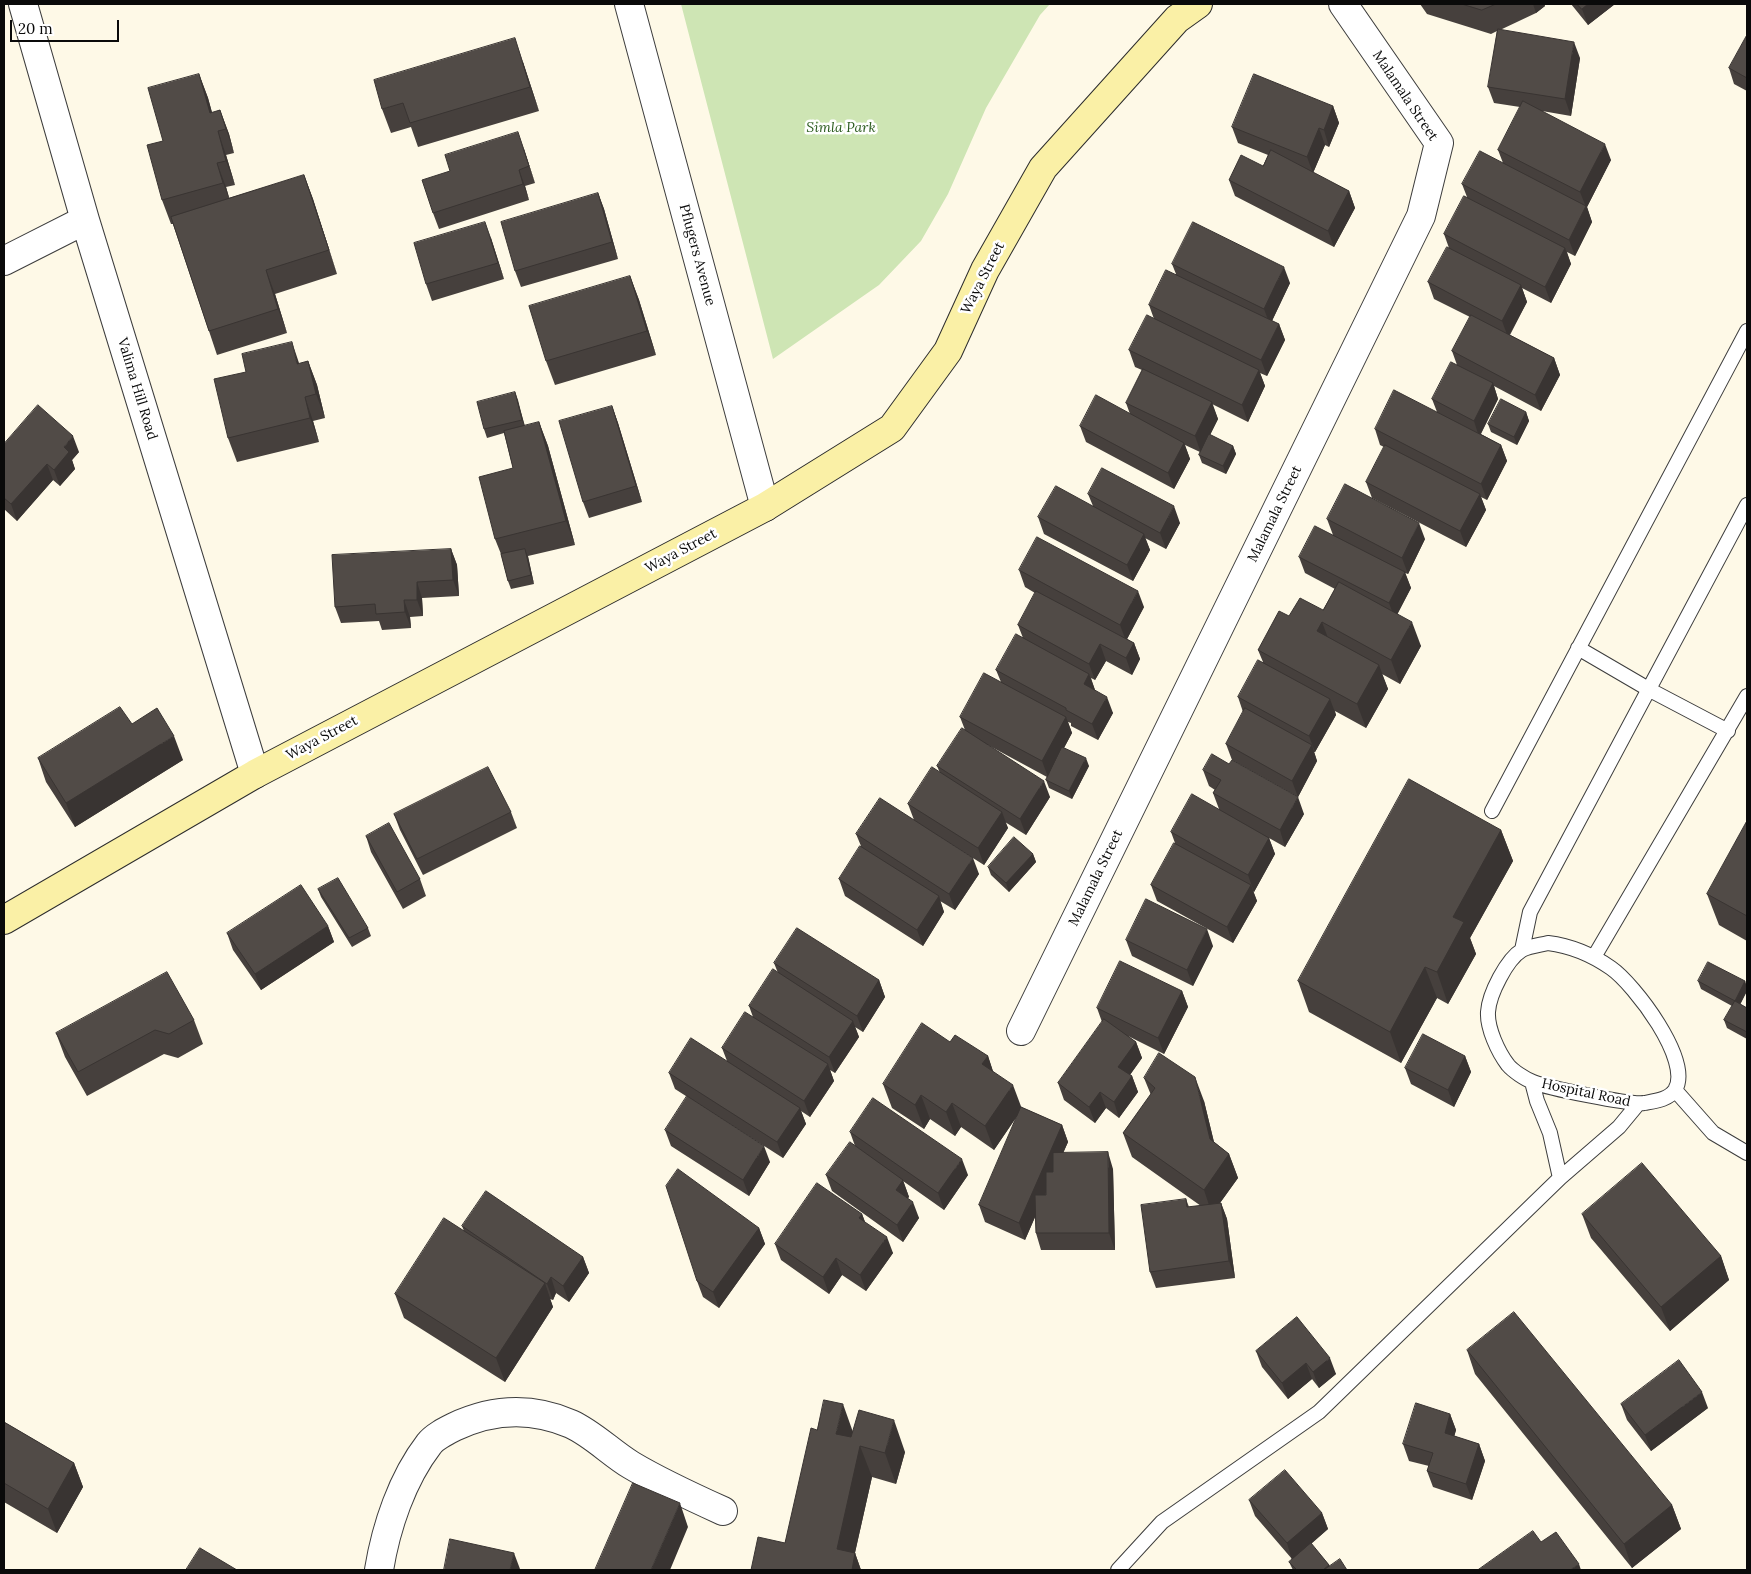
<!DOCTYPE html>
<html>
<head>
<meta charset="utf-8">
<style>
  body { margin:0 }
  #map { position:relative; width:1751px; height:1574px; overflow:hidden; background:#fef9e7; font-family:Lora,serif }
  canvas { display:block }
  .frame { position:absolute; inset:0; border:5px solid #0a0a0a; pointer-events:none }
  .scale { position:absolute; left:10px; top:20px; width:109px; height:22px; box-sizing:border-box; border:2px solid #0a0a0a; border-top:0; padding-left:6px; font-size:15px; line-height:18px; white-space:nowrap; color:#0a0a0a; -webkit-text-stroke:4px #fff; paint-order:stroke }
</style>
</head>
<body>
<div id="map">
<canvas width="1751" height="1574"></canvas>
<div class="frame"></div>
<div class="scale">20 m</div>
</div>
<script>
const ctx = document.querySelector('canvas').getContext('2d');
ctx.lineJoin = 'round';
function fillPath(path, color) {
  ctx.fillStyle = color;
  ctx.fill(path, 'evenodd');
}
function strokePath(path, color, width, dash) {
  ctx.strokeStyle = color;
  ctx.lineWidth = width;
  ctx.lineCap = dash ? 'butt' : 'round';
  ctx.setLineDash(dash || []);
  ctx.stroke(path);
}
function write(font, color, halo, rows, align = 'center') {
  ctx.font = font + ' Lora,serif';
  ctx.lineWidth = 5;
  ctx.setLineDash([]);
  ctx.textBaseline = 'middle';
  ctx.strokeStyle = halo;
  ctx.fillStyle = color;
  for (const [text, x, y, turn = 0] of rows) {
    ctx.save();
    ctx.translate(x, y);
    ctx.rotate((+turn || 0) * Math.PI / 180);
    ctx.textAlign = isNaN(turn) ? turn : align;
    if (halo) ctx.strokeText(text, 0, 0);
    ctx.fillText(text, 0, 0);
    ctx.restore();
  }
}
fillPath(new Path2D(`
  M681,4H1050L1040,15L986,108L948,194L921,241L879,285L773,359Z`), '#cee5b4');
const service = new Path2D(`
  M1578,648L1650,690L1728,731
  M1492,811L1747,331
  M1548,943C1572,946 1591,954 1611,968C1634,984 1693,1061 1675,1090C1668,1100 1655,1101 1644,1103C1630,1105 1548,1088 1533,1082C1525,1079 1513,1071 1508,1065C1498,1052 1487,1028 1488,1012C1489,994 1507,959 1522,950C1529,946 1540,945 1548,943Z
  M1522,950L1530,912L1747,505
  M1594,957L1747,696
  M1532,1082L1537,1101L1550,1133L1560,1178
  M1675,1090L1713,1133L1747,1153
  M1118,1570L1162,1522L1319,1412L1560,1178L1619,1127L1638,1104`);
const minor = new Path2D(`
  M23,4L85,220L255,774
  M629,4L765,507
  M4,261L85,220
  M1021,1031L1421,216L1439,143L1343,4
  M379,1570C386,1527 402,1479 429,1444C434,1437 446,1431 454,1427C492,1409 532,1407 571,1424C593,1434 611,1453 631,1465C661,1483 692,1497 723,1511`);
const secondary = new Path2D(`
  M4,920L255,774L765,507L892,428L948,351L985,270L1043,168L1177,19L1198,4`);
strokePath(service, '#3d3d3d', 16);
strokePath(minor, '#3d3d3d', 30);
strokePath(secondary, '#2c2c2c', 30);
strokePath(service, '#fff', 14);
strokePath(minor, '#fff', 28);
strokePath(secondary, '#faf0a6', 28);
fillPath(new Path2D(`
  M1420,4H1544L1545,6L1536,13L1500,30L1580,58L1571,116L1542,111L1611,160L1587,207L1592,222L1575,256L1567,252L1571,264L1551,303L1522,288L1527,302L1510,335L1554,358L1560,375L1541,411L1494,386L1498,399L1481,434L1501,445L1507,461L1487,500L1481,497L1486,510L1466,547L1372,498L1366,482L1384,447L1380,445L1375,429L1437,412L1432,399L1457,365L1452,351L1470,317L1434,299L1428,282L1449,248L1444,234L1467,197L1462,184L1503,163L1498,150L1520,107L1494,103L1488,87L1497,31L1491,34L1427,14Z
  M1571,4H1615L1588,25Z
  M1747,35V91L1734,84L1729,68Z
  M523,62L539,111L418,147L411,127L391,133L382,109Z
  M199,74L208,98L212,113L220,110L229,134L234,153L226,155L235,185L226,187L229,198L304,175L313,199L337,274L275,294L287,333L217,355L209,331L173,224H171L162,200L163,141Z
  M1333,106L1339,123L1329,147L1325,145L1313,173L1349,191L1355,208L1334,247L1235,196L1229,180L1263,166L1268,155L1238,143L1232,127Z
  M524,149L535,183L525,186L529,200L439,229L433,213Z
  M598,193L604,209L618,259L521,287L515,271Z
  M491,238L504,279L432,301L426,284Z
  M1172,264L1290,283L1272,321L1279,324L1285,340L1267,376L1260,373L1265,386L1248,422L1212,404L1218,419L1210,435L1233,446L1236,454L1226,474L1202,463L1199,455L1200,452L1185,445L1190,459L1174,489L1086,442L1080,426L1130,414L1126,403L1142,370L1135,367L1129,350L1154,319L1149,305L1176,274Z
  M630,276L639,300L656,355L555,385L546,361Z
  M308,361L317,385L325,418L313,421L319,442L237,462L228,438L300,364Z
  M515,392L525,426L539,422L548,446L575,545L528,556L534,584L511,589L508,581L501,554L495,539L513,468L504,433L487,438L484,429Z
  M612,406L618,423L642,502L589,518L583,502Z
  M1526,412L1529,421L1517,445L1491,432L1488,424Z
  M4,444L79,452L72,460L75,469L60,486L53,480L17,521L4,509Z
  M1088,494L1180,523L1166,549L1145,538L1150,550L1133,581L1044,534L1038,517L1093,506Z
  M1327,519L1425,539L1408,574L1405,573L1411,588L1397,614L1421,646L1400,684L1382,674L1388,689L1366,728L1335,711L1336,715L1315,752H1314L1317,761L1298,797L1232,760L1226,744L1243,712L1238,697L1263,662L1258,650L1289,616L1323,610L1335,589L1305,573L1299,557L1333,535Z
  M451,549L457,565L459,596L422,598L423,616L410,617L411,628L382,630L379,621L341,623L335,607Z
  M1019,570L1144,607L1127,639L1134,643L1140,659L1132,675L1106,661L1095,680L1091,678L1095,690L1113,713L1098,740L1071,726V723L1068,722L1072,733L1064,748L1089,766L1072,799L1049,788L1046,780L1047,777L986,744L1050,797L1026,835L1005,822L1008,828L984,865L938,836L979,874L955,910L940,901L944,912L923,946L845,896L839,879L861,846L856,834L914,820L908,804L940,773L937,766L965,730L960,717L1001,682L996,670L1023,638L1018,625L1035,593L1025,587Z
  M132,724L183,760L75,827L46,782L38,758Z
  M1203,770L1304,814L1285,847L1269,838L1275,854L1254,892L1253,891L1257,901L1233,943L1157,901L1151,885L1175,843L1171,832L1219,809L1213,793L1215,790L1209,786Z
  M511,812L517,828L423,875L400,830L394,814Z
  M1747,821V941L1719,925L1707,894Z
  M1501,830L1513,861L1470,938L1476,954L1448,1004L1437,998L1401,1063L1309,1012L1298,981Z
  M366,836L420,879L426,896L403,909L371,852Z
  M1033,854L1036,862L1009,892L991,875L988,867Z
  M318,889L368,928L371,936L352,947L321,897Z
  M328,926L334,942L261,990L233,950L227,933Z
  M1126,940L1213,946L1193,986L1132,956Z
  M774,963L879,980L885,997L863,1032L855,1027L859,1037L835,1073L830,1070L834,1081L810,1117L801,1111L806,1124L783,1158L675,1089L669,1073L727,1061L722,1048L753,1017L749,1006L778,973Z
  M1698,981H1745L1747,988V991L1740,1004L1747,1008V1039L1727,1028L1724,1020L1732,1006L1701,989Z
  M1182,991L1188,1007L1164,1054L1128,1036L1136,1042L1142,1058L1130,1075L1132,1076L1138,1092L1119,1118L1106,1108L1095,1123L1064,1100L1058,1083L1102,1022L1097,1008Z
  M194,1020L203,1044L178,1058L164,1054L87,1096L65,1057L56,1033Z
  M950,1042L988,1056L993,1072L1021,1107L1062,1125L1068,1142L1063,1153L1113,1169L1115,1250H1041L1036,1233L1035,1217L1025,1240L985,1222L979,1205L1017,1116L994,1150L961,1127L955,1136L930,1119L924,1129L892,1108L883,1084Z
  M1465,1056L1471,1072L1454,1107L1411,1084L1405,1068Z
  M1144,1078L1204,1101L1214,1142L1229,1154L1238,1178L1220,1203H1221L1227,1219L1235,1278L1156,1288L1150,1272L1186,1199L1189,1207L1201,1206L1132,1157L1123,1133L1151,1095Z
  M665,1130L770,1162L749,1196L671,1146Z
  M850,1132L968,1175L944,1210L903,1181L909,1197L907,1198L919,1218L903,1242L832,1191L826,1175L855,1146Z
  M862,1214L865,1222L893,1253L866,1291L842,1275L829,1294L781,1260L775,1244Z
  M1582,1214L1721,1256L1729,1280L1670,1331L1591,1238Z
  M462,1226L583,1257L589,1273L569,1302L556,1293L553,1300L550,1299L553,1307L505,1382L404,1318L395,1294L464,1231Z
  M759,1228L765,1244L719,1308L703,1297L697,1281Z
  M1297,1317L1336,1374L1319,1388L1312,1379L1288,1399L1262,1367L1256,1351Z
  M1467,1350L1672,1505L1681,1529L1632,1568L1475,1374Z
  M1621,1404L1708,1408L1651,1451L1627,1420Z
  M1450,1414L1456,1430L1454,1436L1479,1444L1485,1461L1472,1500L1433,1487L1427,1471L1429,1466L1409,1461L1403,1444Z
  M4,1422L74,1463L83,1487L57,1533L4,1502Z
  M817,1430L853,1432L905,1452L896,1484L872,1477L855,1553L861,1570H751L785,1543Z
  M1249,1500L1322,1513L1328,1529L1311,1544L1330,1566L1347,1570H1293L1289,1562L1292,1559L1255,1516Z`), '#46403d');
fillPath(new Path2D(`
  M1533,4H1544L1545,6L1536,13Z
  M1588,4H1615L1588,25L1582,9Z
  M515,38L523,62L539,111L530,87Z
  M1574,42L1580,58L1571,116L1565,99Z
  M199,74L208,98L219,137L210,113Z
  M1333,106L1339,123L1329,147L1324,130Z
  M220,110L229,134L234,153L226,129Z
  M1319,128L1325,145L1313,173L1307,157Z
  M218,131L226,155L235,185L226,161Z
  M518,132L524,149L535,183L529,166Z
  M1605,144L1611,160L1587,207L1592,222L1575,256L1569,240L1586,207L1580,192Z
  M217,163L226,187L232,207L223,183Z
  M519,170L525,186L529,200L523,184Z
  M304,175L313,199L337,274Z
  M1349,191L1355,208L1334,247L1328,231Z
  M598,193L604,209L618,259L612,242Z
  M485,222L491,238L504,279L498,263Z
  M1565,248L1571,264L1551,303L1545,287Z
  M1284,267L1290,283L1270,325L1264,309Z
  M266,270L275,294L287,333L278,309Z
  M630,276L639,300L656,355L647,331Z
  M1521,285L1527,302L1508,337L1502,321Z
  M1279,324L1285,340L1267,376L1261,360Z
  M292,342L300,366L297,364Z
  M1554,358L1560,375L1541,411L1535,395Z
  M308,361L317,385L325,418L316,394Z
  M1259,370L1265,386L1248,422L1242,405Z
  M1493,383L1498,399L1479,437L1474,421Z
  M515,392L518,400L525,428L522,420Z
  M305,397L313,421L319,442L310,418Z
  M1212,402L1218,419L1201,453L1195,436Z
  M612,406L618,423L642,502L636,486Z
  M1526,412L1529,421L1517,445L1514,437Z
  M539,422L548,446L575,545L566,521Z
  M73,436L79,452L72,460L75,469L60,486L54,470L64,447Z
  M1184,443L1190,459L1174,489L1168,473Z
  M1501,445L1507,461L1487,500L1481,484Z
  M1233,446L1236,454L1226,474L1223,466Z
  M47,464L53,480L17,521L11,504Z
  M1480,494L1486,510L1466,547L1460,531Z
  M1174,506L1180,523L1166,549L1160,533Z
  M1419,523L1425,539L1408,574L1402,558Z
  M1144,534L1150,550L1133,581L1127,565Z
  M451,549L457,565L459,596L453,580Z
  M525,549L528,557L534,584L531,575Z
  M1405,572L1411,588L1395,619L1389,603Z
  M417,582L422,598L423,616L417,600Z
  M1138,591L1144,607L1126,641L1120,625Z
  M404,600L410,617L411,628L405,612Z
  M1322,622L1331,646L1317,631Z
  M1412,622L1421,646L1400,684L1391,660Z
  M1134,643L1140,659L1132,675L1126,658Z
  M1100,644L1106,661L1095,680L1089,664Z
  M1379,665L1388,689L1366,728L1357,704Z
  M1089,674L1095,690L1084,684Z
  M1107,697L1113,713L1098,740L1092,724Z
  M1330,699L1336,715L1315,752L1309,736Z
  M1066,717L1072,733L1048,777L1042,761Z
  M174,736L183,760L75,827L66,803Z
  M1312,745L1317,761L1298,797L1292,781Z
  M1086,758L1089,766L1072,799L1069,791Z
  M1044,781L1050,797L1026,835L1020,819Z
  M1298,797L1304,814L1285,847L1280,830Z
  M1002,812L1008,828L984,865L978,848Z
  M1501,830L1513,861L1470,938L1476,954L1448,1004L1437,972L1453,917Z
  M1269,838L1275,854L1254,892L1248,875Z
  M1033,854L1036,862L1009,892L1006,883Z
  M973,858L979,874L955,910L949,894Z
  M1251,885L1257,901L1233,943L1227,927Z
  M939,896L944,912L923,946L917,930Z
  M328,926L334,942L261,990L255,974Z
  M1207,929L1213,946L1193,986L1187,970Z
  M1425,967L1437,998L1401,1063L1390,1032Z
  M879,980L885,997L863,1032L857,1016Z
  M1745,981L1747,988V991L1738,1009L1735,1001Z
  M1182,991L1188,1007L1164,1054L1158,1038Z
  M853,1021L859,1037L835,1073L829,1057Z
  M1136,1042L1142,1058L1124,1083L1118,1067Z
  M988,1056L996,1080L982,1064Z
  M1465,1056L1471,1072L1454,1107L1448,1090Z
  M828,1064L834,1081L810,1117L804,1101Z
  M1132,1076L1138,1092L1119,1118L1114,1102Z
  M1195,1077L1204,1101L1219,1163L1210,1139Z
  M1013,1085L1022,1109L994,1150L985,1126Z
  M1100,1092L1106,1108L1095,1123L1089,1107Z
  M921,1095L930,1119L924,1129L915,1105Z
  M952,1103L961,1127L955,1136L946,1112Z
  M800,1108L806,1124L783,1158L777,1142Z
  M1062,1125L1068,1142L1025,1240L1019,1223Z
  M764,1146L770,1162L749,1196L743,1180Z
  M1108,1152L1113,1169L1115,1250L1109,1233Z
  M1229,1154L1238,1178L1212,1214L1204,1190Z
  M962,1159L968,1175L944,1210L938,1193Z
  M903,1180L909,1197L902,1206L896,1190Z
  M913,1202L919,1218L903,1242L897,1225Z
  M1221,1203L1227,1219L1235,1278L1229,1261Z
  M862,1214L868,1230L859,1218Z
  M759,1228L765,1244L719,1308L713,1292Z
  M887,1237L893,1253L866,1291L860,1275Z
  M1721,1256L1729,1280L1670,1331L1661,1307Z
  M583,1257L589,1273L569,1302L563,1286Z
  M836,1258L842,1275L829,1294L823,1277Z
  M551,1277L556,1293L553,1300L547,1284Z
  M545,1283L553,1307L505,1382L496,1358Z
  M1330,1358L1336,1374L1319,1388L1313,1372Z
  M1306,1363L1312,1379L1288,1399L1282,1383Z
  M1702,1392L1708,1408L1651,1451L1645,1435Z
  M843,1404L854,1435L847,1465L836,1434Z
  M1450,1414L1456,1430L1451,1449L1445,1433Z
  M894,1420L905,1452L896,1484L885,1453Z
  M1479,1444L1485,1461L1472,1500L1466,1484Z
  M860,1446L872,1477L851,1570L837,1549Z
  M74,1463L83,1487L57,1533L48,1509Z
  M680,1503L688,1527L670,1570H651Z
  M1672,1505L1681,1529L1632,1568L1624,1544Z
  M1322,1513L1328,1529L1292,1560L1287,1543Z
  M514,1553L520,1569V1570H510Z
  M855,1553L861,1570H852Z
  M1579,1564L1581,1570H1570Z`), '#393432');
const building = new Path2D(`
  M1462,4H1496L1482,10Z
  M1577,4H1588L1582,9Z
  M1498,29L1574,42L1565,99L1488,87Z
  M1747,35V78L1729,68Z
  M515,38L530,87L410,123L403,103L382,109L374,80Z
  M199,74L210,113L220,110L226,129L218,131L226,161L217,163L223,183L162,200L147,145L163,141L148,88Z
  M1254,74L1333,106L1324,130L1319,128L1307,157L1232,127Z
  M1523,101L1605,144L1580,192L1498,150Z
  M518,132L529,166L519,170L523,184L433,213L422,180L450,171L445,155Z
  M1271,150L1349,191L1328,231L1229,180L1241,155L1263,166Z
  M1480,151L1586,206L1569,240L1462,184Z
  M304,175L329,250L266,270L278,309L209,331L171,217Z
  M598,193L612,242L515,271L501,222Z
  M1464,196L1565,248L1545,287L1444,234Z
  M485,222L498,263L426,284L414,243Z
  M1193,222L1284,267L1264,309L1172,264Z
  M1447,247L1521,285L1502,321L1428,282Z
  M1166,270L1279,324L1261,360L1149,305Z
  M630,276L647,331L546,361L529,306Z
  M1147,315L1259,370L1242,405L1129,350Z
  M1471,315L1554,358L1535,395L1452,351Z
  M292,342L297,364L308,361L316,394L305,397L310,418L228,438L214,379L246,372L242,354Z
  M1451,362L1493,383L1474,421L1432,399Z
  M1143,369L1212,402L1195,436L1126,403Z
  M1394,390L1501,445L1481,484L1375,429Z
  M515,392L522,420L484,429L477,402Z
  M1096,395L1184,443L1168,473L1080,426Z
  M1501,399L1526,412L1514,437L1488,424Z
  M38,405L73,436L64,447L69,452L54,470L47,464L11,504L4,498V444Z
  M612,406L636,486L583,502L559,421Z
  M539,422L566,521L495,539L479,477L513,468L504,431Z
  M1209,434L1233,446L1223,466L1199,455Z
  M1385,445L1480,494L1460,531L1366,482Z
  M1102,468L1174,506L1160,533L1088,494Z
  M1345,484L1419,523L1402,558L1327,519Z
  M1056,486L1144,534L1127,565L1038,517Z
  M1315,526L1405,572L1389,603L1299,557Z
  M1037,537L1138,591L1120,625L1019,570Z
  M451,549L453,580L417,582V600H404L405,612L376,614L375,604L335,607L332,555Z
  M525,549L531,575L508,581L501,554Z
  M1339,582L1412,622L1391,660L1322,622L1317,631L1379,665L1357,704L1258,650L1279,611L1289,616L1300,598L1323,610Z
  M1036,591L1134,643L1126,658L1100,644L1089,664L1018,625Z
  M1016,634L1089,674L1084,684L1107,697L1092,724L1066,710V708L996,670Z
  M1258,660L1330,699L1309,736L1238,697Z
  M984,673L1066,717L1042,761L960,717Z
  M120,707L132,724L157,708L174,736L66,803L38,758Z
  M1245,708L1312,745L1292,781L1226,744Z
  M962,728L1044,781L1020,819L937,766Z
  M1062,747L1086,758L1069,791L1046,780Z
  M1212,754L1229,764L1232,760L1298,797L1280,830L1213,793L1221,780L1203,770Z
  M488,767L511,812L417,859L394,814Z
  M932,767L1002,812L978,848L908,804Z
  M1409,779L1501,830L1453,917L1464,922L1437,972L1425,967L1390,1032L1298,981Z
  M1192,794L1269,838L1248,875L1171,832Z
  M880,798L973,858L949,894L856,834Z
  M1747,821V916L1707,894Z
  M389,823L420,879L397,892L366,836Z
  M1014,837L1033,854L1006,883L988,867Z
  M1174,843L1251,885L1227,927L1151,885Z
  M860,846L939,896L917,930L839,879Z
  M338,878L368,928L349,938L318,889Z
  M301,885L328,926L255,974L227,933Z
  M1146,899L1207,929L1187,970L1126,940Z
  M797,928L879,980L857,1016L774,963Z
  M1120,961L1182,991L1158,1038L1097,1008Z
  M1708,962L1745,981L1735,1001L1698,981Z
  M773,969L853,1021L829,1057L749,1006Z
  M167,972L194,1020L169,1034L155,1030L78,1072L56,1033Z
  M1735,1001L1747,1008V1032L1724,1020Z
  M745,1012L828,1064L804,1101L722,1048Z
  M1104,1019L1136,1042L1118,1067L1132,1076L1114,1102L1100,1092L1089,1107L1058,1083Z
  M922,1023L950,1042L955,1035L988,1056L982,1064L1013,1085L985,1126L952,1103L946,1112L921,1095L915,1105L883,1084Z
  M1423,1034L1465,1056L1448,1090L1405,1068Z
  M691,1038L800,1108L777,1142L669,1073Z
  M1159,1053L1195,1077L1210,1139L1229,1154L1204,1190L1123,1133L1155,1088L1144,1078Z
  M687,1096L764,1146L743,1180L665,1130Z
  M873,1098L962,1159L938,1193L850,1132Z
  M1021,1107L1062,1125L1019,1223L979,1205Z
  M850,1142L903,1180L896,1190L913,1202L897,1225L826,1175Z
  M1108,1152L1109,1233H1036L1035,1195H1046V1172H1053V1153Z
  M1642,1163L1721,1256L1661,1307L1582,1214Z
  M678,1169L759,1228L713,1292L697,1281L666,1186Z
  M817,1183L862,1214L859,1218L887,1237L860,1275L836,1258L823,1277L775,1244Z
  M486,1191L583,1257L563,1286L551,1277L547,1284L462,1226Z
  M1186,1199L1187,1207L1221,1203L1229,1261L1150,1272L1141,1205Z
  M444,1218L545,1283L496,1358L395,1294Z
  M1514,1312L1672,1505L1624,1544L1467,1350Z
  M1297,1317L1330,1358L1313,1372L1306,1363L1282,1383L1256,1351Z
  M1679,1360L1702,1392L1645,1435L1621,1404Z
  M824,1400L843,1404L836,1434L851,1437L859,1410L894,1420L885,1453L860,1446L837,1549L855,1553L852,1570H751L758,1537L785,1543L811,1428L817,1430Z
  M1416,1403L1450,1414L1445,1433L1479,1444L1466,1484L1427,1471L1433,1453L1403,1444Z
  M4,1422L74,1463L48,1509L4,1483Z
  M1285,1470L1322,1513L1287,1543L1249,1500Z
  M633,1483L680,1503L651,1570H595Z
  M1533,1531L1541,1542L1556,1532L1579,1564L1570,1570H1478Z
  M450,1539L514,1553L510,1570H444Z
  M1311,1543L1329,1565L1323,1570H1297L1289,1562Z
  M200,1548L237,1570H186Z
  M1340,1559L1347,1570H1324Z`);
fillPath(building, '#514b47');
strokePath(building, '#393432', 1);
write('14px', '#0a0a0a', '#fff', [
  ["Malamala Street",1405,96,56],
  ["Pflugers Avenue",697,255,75],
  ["Waya Street",983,278,-63],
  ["Valima Hill Road",137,389,73],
  ["Malamala Street",1275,514,-64],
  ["Waya Street",681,551,-28],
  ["Waya Street",322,738,-28],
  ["Malamala Street",1096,878,-64],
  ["Hospital Road",1586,1093,12]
]);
write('italic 14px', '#2c5c1f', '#fff', [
  ["Simla Park",841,128]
]);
</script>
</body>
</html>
